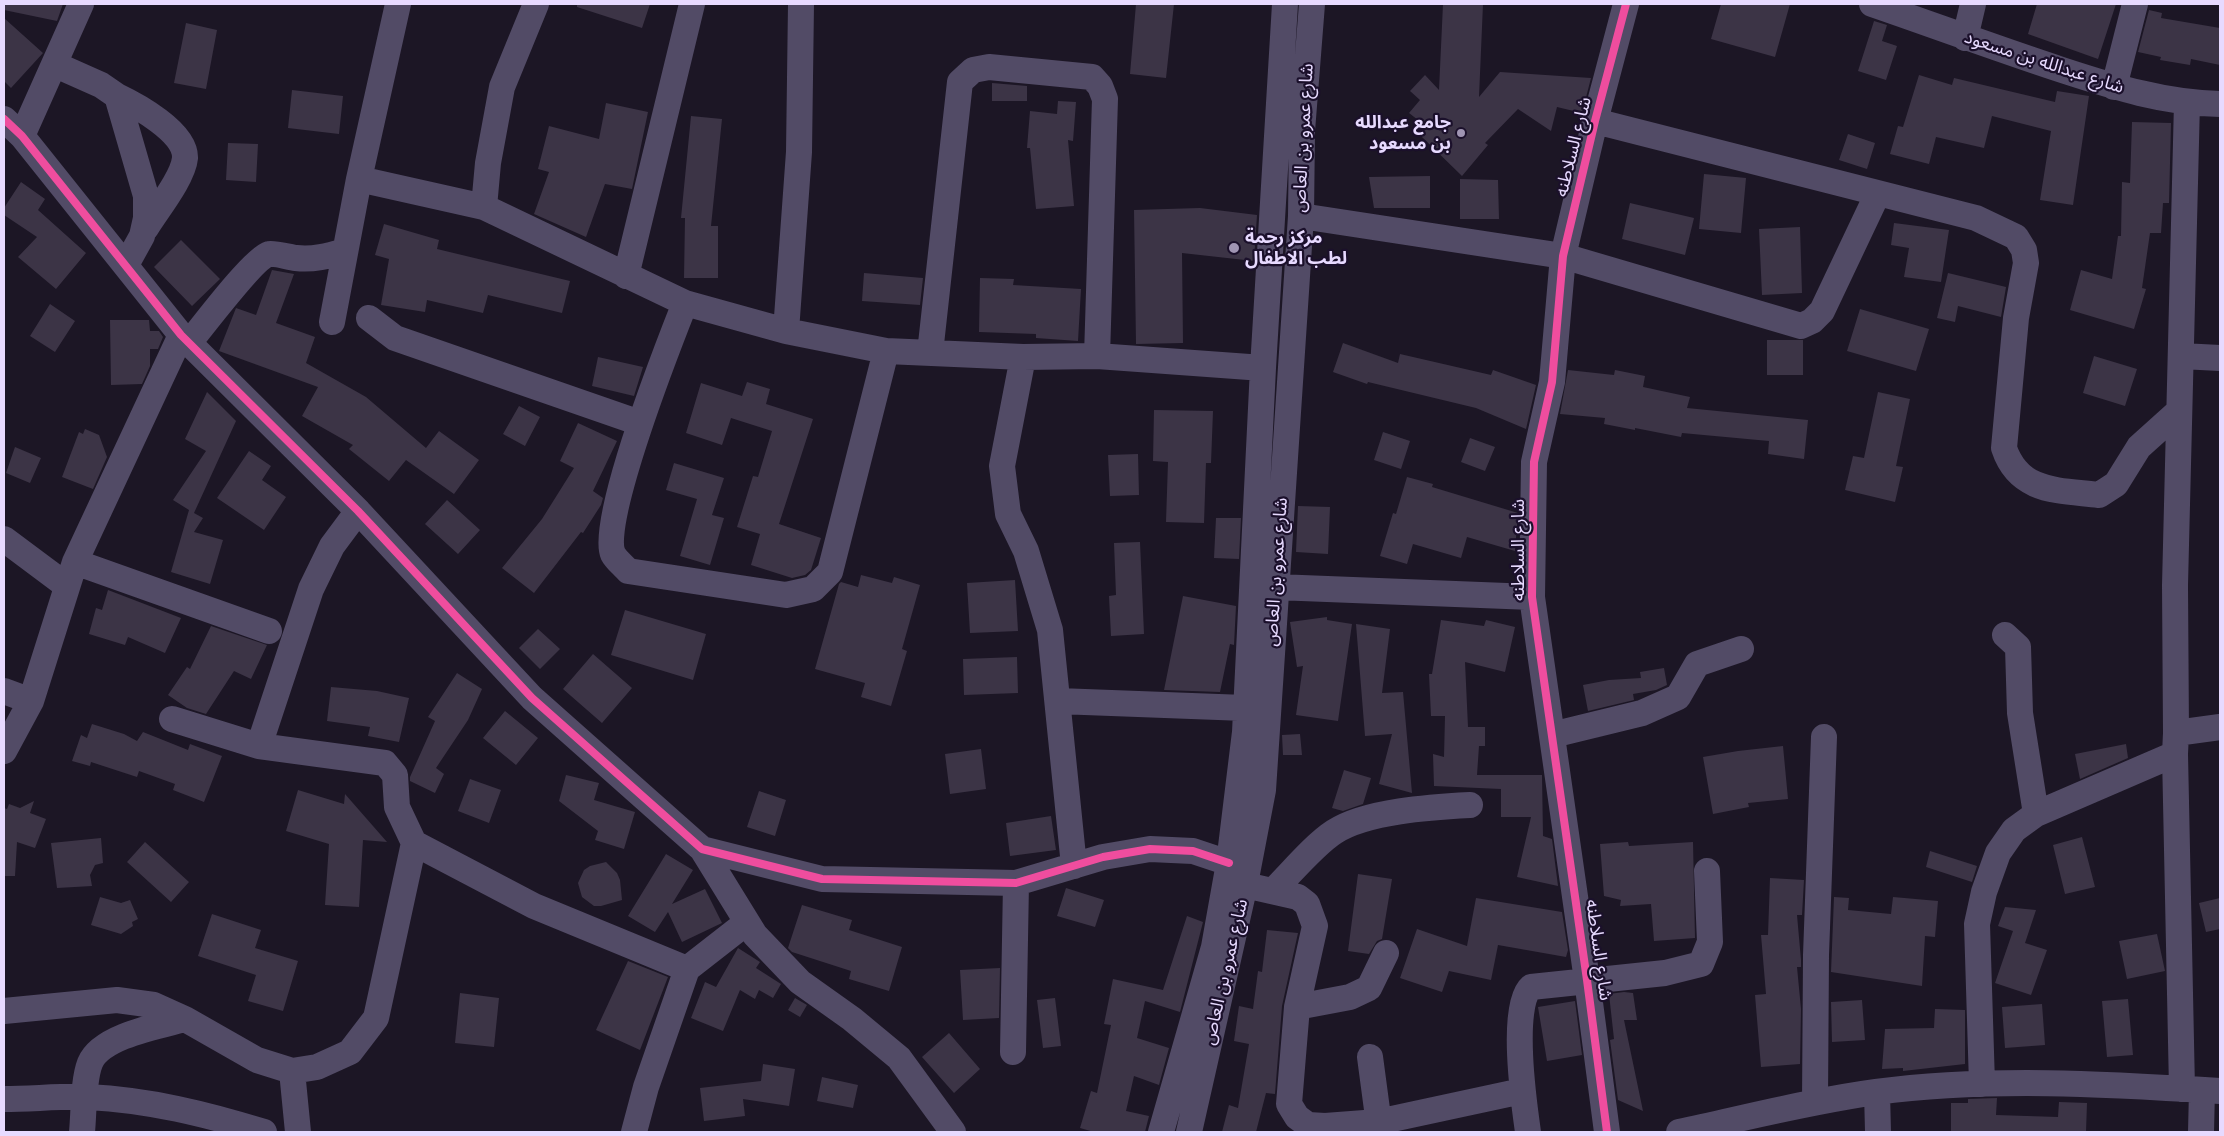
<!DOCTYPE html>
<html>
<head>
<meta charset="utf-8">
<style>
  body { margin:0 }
  #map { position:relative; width:2224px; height:1136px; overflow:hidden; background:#1c1625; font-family:"DM Sans",sans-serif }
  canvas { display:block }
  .frame { position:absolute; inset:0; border:5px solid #e7daff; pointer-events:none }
</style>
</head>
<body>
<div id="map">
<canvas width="2224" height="1136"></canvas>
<div class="frame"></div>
</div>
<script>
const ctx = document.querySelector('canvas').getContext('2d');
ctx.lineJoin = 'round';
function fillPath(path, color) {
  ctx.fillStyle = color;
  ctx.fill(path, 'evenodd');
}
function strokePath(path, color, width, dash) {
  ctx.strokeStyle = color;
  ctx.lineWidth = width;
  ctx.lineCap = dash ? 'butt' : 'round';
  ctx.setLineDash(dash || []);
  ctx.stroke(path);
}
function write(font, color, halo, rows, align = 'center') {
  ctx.font = font + ' "DM Sans","Noto Sans Arabic",sans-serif';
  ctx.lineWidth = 4.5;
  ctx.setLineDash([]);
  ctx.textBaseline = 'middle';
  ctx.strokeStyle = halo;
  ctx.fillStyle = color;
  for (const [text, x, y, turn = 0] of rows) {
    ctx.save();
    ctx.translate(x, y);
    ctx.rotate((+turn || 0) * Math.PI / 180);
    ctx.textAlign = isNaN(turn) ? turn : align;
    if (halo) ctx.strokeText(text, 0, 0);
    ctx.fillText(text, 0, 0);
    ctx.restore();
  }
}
fillPath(new Path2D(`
  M5,4H63L57,21L4,10Z
  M577,4H650L642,28L577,7Z
  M1136,4H1174L1166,78L1130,74Z
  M1443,4H1483L1479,97L1500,72L1591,78L1582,113L1557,107L1551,131L1518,109L1485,143L1488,145L1462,176L1422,137V132L1427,127L1409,113L1420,100L1410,91L1425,75L1439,90Z
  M1721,4H1790L1775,57L1711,39Z
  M2037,4H2116L2098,59L2028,34Z
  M2149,10L2162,13L2161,18L2220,28V65L2191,59L2190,65L2160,60L2161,57L2138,52Z
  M4,18L43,53L11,88L4,81Z
  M1874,21L1887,25L1882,41L1897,46L1886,80L1858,71Z
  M186,23L217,30L206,89L174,83Z
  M1919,75L1952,85L1954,78L2055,102L2057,91L2089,96L2073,205L2040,200L2051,131L1992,116L1984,148L1936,137L1929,164L1890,154L1898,126L1903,127Z
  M992,83L1027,86V101H992Z
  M292,90L343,96L339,134L288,128Z
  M1058,101L1076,102L1073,141L1068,140L1074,206L1036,209L1030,148H1027L1030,111L1057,114Z
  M606,103L648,112L632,189L605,184L586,237L534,214L549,172L538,169L549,126L599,139Z
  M691,116L722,119L711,226H718V278H684L685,218H681Z
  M2132,122L2171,123L2169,203H2163L2161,233H2150L2142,288L2146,289L2134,329L2070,310L2081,270L2112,279L2118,236H2121L2122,182L2130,183Z
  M1848,134L1875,143L1867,169L1839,160Z
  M228,143L258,144L256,182L226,180Z
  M1704,174L1746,178L1741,233L1699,229Z
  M1430,176V208H1374L1369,177Z
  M1460,179L1498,180L1499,219H1460Z
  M21,182L45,199L38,210L86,253L56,289L18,257L37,237L4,215V208Z
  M1630,203L1694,218L1685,255L1622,239Z
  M1200,208L1257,215L1254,261L1182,253L1183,343L1136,344L1134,210Z
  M1894,223L1949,230L1941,282L1904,277L1909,248L1891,245Z
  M384,224L439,240L437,249L570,281L562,313L488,295L483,313L427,300L425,312L381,305L389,259L375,255Z
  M1800,227L1802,293L1762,295L1759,229Z
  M181,240L220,279L192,306L154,267Z
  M272,270L294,274L276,323L315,337L306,363L366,397L426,448L439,431L479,460L454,494L406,460L389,481L349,449L353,445L302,416L318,387L219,351L236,308L256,315Z
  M864,273L923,278L920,305L862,301Z
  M1948,273L2006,287L2001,317L1958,306L1955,322L1937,318Z
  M980,278L1014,279L1013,285L1081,289L1078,341L1036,338V334L979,332Z
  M50,304L75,321L55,352L30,336Z
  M1860,309L1929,329L1916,371L1847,351Z
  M110,320H149L150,331H159L163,337L158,349H150V366L142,384L111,385Z
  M1767,340H1803V375H1767Z
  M1343,343L1398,363L1400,354L1491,375L1493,370L1536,385L1526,429L1476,408L1368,382L1367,384L1333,372Z
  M2094,356L2137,369L2125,406L2083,393Z
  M598,357L643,367L634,396L592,386Z
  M1568,370L1614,375L1615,370L1645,376L1643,387L1690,397L1687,408L1808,420L1804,459L1768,454L1769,441L1682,433L1681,437L1635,428V430L1604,424L1605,418L1560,414Z
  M747,382L770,389L766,404L813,419L779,524L821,538L811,570L805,575L792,578L751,565L760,534L737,527L753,476L758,477L772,431L731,418L722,445L686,433L701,383L742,396Z
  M207,392L236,421L194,513L203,518L194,532L223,540L210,584L171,572L189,510L173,500L206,451L185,439Z
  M1878,392L1910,399L1896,466L1903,467L1895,502L1845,490L1853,456L1864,458Z
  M519,406L540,417L525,446L503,434Z
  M1154,410L1213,411L1211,463H1206L1204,523L1166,522L1168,462L1153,461Z
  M578,423L617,441L593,491L603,498L601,505L583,533L581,532L534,593L502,568L542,519L574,468L560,461Z
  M85,429L99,435L107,457L93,489L62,477L79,432L83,434Z
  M1383,432L1410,441L1401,469L1374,460Z
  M1470,438L1495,447L1485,471L1461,462Z
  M15,447L41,458L30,483L6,473Z
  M249,451L271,466L262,480L286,497L264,530L217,498Z
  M1138,454L1139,495L1110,496L1108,455Z
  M674,463L724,478L712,515L724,518L710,565L680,556L697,499L666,490Z
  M1407,477L1433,484L1432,487L1518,513L1515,551L1467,537L1461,558L1413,544L1407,564L1380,556L1393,513L1396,514Z
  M447,500L480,530L458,554L425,524Z
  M1298,506L1330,507L1328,554L1296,552Z
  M1216,518H1241L1239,559L1214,558Z
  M1140,542L1144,634L1111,636L1109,596L1116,595L1114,543Z
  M861,575L892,583L894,577L920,585L902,649L907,651L891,706L861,697L865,683L815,669L839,584L841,582L858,587Z
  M1015,580L1018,631L970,633L967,583Z
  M108,590L181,618L165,653L128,637L125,645L89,634L96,608L102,610Z
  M1183,596L1236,606L1234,645L1230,644L1220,692L1164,690Z
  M625,610L706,634L693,680L611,655Z
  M1327,617V620L1352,624L1338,721L1296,715L1303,666L1297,667L1290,622Z
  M1441,620L1484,626L1486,620L1515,627L1505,672L1465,662L1468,727H1485V746H1479L1477,775H1542L1543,836L1552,839L1558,886L1517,877L1531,817H1501V789L1434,786L1433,754L1444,757L1445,716H1431L1429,674H1432Z
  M1356,624L1390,629L1382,693L1403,692L1412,793L1379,784L1392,734L1365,736Z
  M211,626L267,645L251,679L234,671L206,714L187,708L168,695L187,667L190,669Z
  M538,629L560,649L540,669L519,648Z
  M593,654L632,688L602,723L563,689Z
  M1017,657L1018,693L964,695L963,659Z
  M1664,668L1667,685L1656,690L1633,694L1634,700L1588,711L1583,685L1609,680L1641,678L1640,672Z
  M457,673L482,689L468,720L436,768L444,774L435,793L410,781V777L435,721L428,717Z
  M331,687L377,691L409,698L399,742L368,736L370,727L327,721Z
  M505,711L538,738L516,765L483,738Z
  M92,724L124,734L137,741L143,732L188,750L190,744L222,756L204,802L173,790L175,784L139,771L137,777L91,762L90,766L72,761L81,735L87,738Z
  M1300,734L1302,755H1283L1282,735Z
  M2126,744L2128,758L2080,779L2075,754Z
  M1783,746L1788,799L1748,803L1749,807L1713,814L1703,757L1738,751Z
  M981,749L986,789L950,794L945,754Z
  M1344,770L1371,778L1363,804L1343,811L1332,808Z
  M566,775L599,783L594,800L635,812L624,849L595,840L598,831L559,801Z
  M470,779L501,790L489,823L458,811Z
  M298,790L344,804L345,794L387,842L363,840L359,907L325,905L329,844L286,831Z
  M759,791L786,800L775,836L747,827Z
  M34,801L30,813L46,819L35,848L17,842L15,876H4V808L7,809L9,804L20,808Z
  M1051,816L1056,850L1010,856L1006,823Z
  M2082,837L2095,887L2065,894L2053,845Z
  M101,838L103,863L95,865L90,875L92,886L57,888L51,843Z
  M145,842L189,882L171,902L127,862Z
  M1628,842L1629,846L1693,842L1695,938L1654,941L1651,904L1620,906L1621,900L1604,896L1600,844Z
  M1930,851L1977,866L1972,882L1926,867Z
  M666,854L693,870L672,904L705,889L722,923L682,942L668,912L655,932L628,916Z
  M606,862L617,873L620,880L622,900L601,906H594L582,897L578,883L584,870L590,866Z
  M1358,874L1392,879L1382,939L1377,941L1369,954L1348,951Z
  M1770,878L1804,880L1802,915H1797L1801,960V967H1797L1801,1009L1800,1064L1761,1067L1755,995L1766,994L1761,935H1768Z
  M1066,888L1104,900L1095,927L1057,916Z
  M100,897L121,903L130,900L138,919L132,922L133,926L121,934L91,925Z
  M1834,897L1849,898L1848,910L1891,914L1893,897L1938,901L1935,937L1925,936L1922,986L1831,972Z
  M1476,898L1562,912L1568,950L1566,957L1498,945L1491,980L1449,971L1442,992L1400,978L1417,929L1467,946Z
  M2220,898V929L2206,932L2199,903Z
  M802,905L852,920L849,930L902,947L889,991L849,979L851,971L792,952L788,948Z
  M2005,907L2036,910L2025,943L2047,950L2031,995L1995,983L2013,931L1998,926Z
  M212,914L261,930L255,948L298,961L283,1011L248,1001L256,975L198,956Z
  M1187,916L1203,922L1180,1012L1145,1001L1137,1038L1169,1048L1159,1085L1134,1076L1126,1111L1149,1116L1145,1132H1094L1080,1128L1091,1091L1097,1093L1111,1025L1104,1024L1113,979L1163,990Z
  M1267,930L1298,933L1282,1006L1275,1094L1266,1093L1256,1132H1222L1229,1105L1238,1108L1249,1044L1234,1041L1239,1006L1253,1009L1258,971L1262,972Z
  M2157,934L2165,971L2127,979L2119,941Z
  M738,948L760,962L756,968L781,984L773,998L759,990L755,999L740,990L723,1031L691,1018L705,982L716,987Z
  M628,961L668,977L640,1050L596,1030Z
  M1000,968L999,1018L963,1020L960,970Z
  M1624,992L1633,993L1637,1020H1624L1643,1111L1618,1100L1610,1040L1614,1039L1609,994Z
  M460,993L499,998L494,1047L455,1043Z
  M795,998L807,1005L800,1017L788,1010Z
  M1055,998L1061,1046L1043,1048L1037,1000Z
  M2128,999L2133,1055L2107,1057L2102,1001Z
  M1862,1000L1865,1040L1832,1042L1831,1002Z
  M1575,1001L1582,1055L1547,1061L1538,1007Z
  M2042,1004L2045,1045L2005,1048L2002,1007Z
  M1935,1009L1965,1010V1064L1903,1071V1068L1882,1069L1885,1029L1934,1028Z
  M949,1033L980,1069L954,1093L922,1057Z
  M763,1064L795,1069L789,1106L743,1099L745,1116L704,1121L700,1088L761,1081Z
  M822,1077L858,1085L853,1108L817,1101Z
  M1997,1098L1996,1115L2058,1117L2059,1102L2087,1103L2086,1132H1951V1103H1968V1099Z`), '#3c3446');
strokePath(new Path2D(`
  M1872,4C1936,26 1998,49 2062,70C2114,87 2165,103 2220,104
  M1965,38L1973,4
  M56,65L101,85L117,96L146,196V218L142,236L126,265
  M2114,87L2135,4
  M117,96C136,105 186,132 185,158C183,178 157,210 146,228
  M4,119L22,136L181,335L358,511L532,698L702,849L822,879L1016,883L1103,857L1150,849L1193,851L1229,863
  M1595,121L1976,218L2016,237L2024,250L2026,263L2016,318L2004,448C2019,493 2058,490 2099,495L2116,484L2139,447L2179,411
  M22,136L81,4
  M359,179L398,4
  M484,207L488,163L502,87L536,4
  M1301,216L1563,256L1801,326L1812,321L1822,311L1877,195
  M626,276L692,4
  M685,303C670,341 598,523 613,554C616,560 624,566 628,571L786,595L813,589L830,572L886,351
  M369,318L395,338L640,423
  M332,322L359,179L484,207L685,303L786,331L886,351L1023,357L1097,356L1263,368
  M786,331L799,152L801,4
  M189,343C202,327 254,258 269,254C276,253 288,257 296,258C313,260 328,256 345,251
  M930,353L960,82L973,70L989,67L1092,77L1100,86L1105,99L1097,356
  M2181,356L2220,358
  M1023,357L1002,466L1008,514L1026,551L1050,630L1074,866
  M4,539L67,586
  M75,562L269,631
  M1276,587L1532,597
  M2005,635L2018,647L2020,713L2036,814
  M4,691L31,701
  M1058,701L1245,708
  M2176,733L2220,727
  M1552,735L1642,713L1678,697L1697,664L1741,649
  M259,746L311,589L332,546L358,511
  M4,751L31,701L75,562L181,335
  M414,843L534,906L687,969
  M702,849L755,935L800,982L852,1019L899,1058L953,1132
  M1245,885L1298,897L1307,904L1315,926L1297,1007L1289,1104L1297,1117L1308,1125L1325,1126L1378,1122L1522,1091
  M1273,891C1291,873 1314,845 1334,832C1366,811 1432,807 1470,805
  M1297,1007L1350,997L1369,988L1386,953
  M4,1011L117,1000L154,1005L185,1019
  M1013,1052L1016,883
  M1370,1057L1380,1132
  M292,1071L298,1132
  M1982,1084L1977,924L1984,892L1998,853L2014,830L2036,814L2175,754
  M2182,1089L2175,754L2176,733L2175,585L2187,102
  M1877,1092L1878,1132
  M4,1099C31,1099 61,1096 88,1097C149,1100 206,1114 264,1132
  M1815,1102L1816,955L1824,737
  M82,1132C84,1112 83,1081 90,1063C101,1036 159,1026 185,1019L257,1060L292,1071L317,1067L350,1052L376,1018L414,843L397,807L395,775L385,763L259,746L172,719
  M634,1132L646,1087L687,969L746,923
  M1161,1132L1214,947L1229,863L1245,732L1263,368L1285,4
  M1189,1132L1244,889L1263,790L1301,216L1302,131L1312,4
  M1528,1132C1524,1104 1510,1005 1531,987L1665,973L1701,964L1710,942L1707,871
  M1607,1132L1587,980L1532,597L1534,462L1552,382L1563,256L1595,121L1626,4
  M1679,1132C1745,1118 1810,1101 1876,1092C1990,1077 2106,1084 2220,1091
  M2201,1132L2202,1090`), '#524b66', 26);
strokePath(new Path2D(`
  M4,119L22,136L181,335L358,511L532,698L702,849L822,879L1016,883L1103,857L1150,849L1193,851L1229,863
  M1607,1132L1587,980L1532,597L1534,462L1552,382L1563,256L1595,121L1626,4`), '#ef4d9e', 8);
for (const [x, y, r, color] of [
  [1461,133,5,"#a095b3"],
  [1234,248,6,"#a095b3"]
]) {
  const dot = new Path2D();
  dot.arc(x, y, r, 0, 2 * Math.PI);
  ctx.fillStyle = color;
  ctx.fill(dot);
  strokePath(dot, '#1b102b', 2);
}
write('18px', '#e7daff', '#1b102b', [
  ["شارع عبدالله بن مسعود",2044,63,18],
  ["شارع عمرو بن العاص",1304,138,-87],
  ["شارع السلاطنه",1574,147,-76],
  ["شارع السلاطنه",1519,550,-90],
  ["شارع عمرو بن العاص",1277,572,-86],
  ["شارع السلاطنه",1598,950,82],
  ["شارع عمرو بن العاص",1226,972,-77]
]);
write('bold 18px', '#e7daff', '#1b102b', [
  ["جامع عبدالله",1451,123],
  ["بن مسعود",1451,144],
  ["مركز رحمة",1245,238,"left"],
  ["لطب الاطفال",1245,259,"left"]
], 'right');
</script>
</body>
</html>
